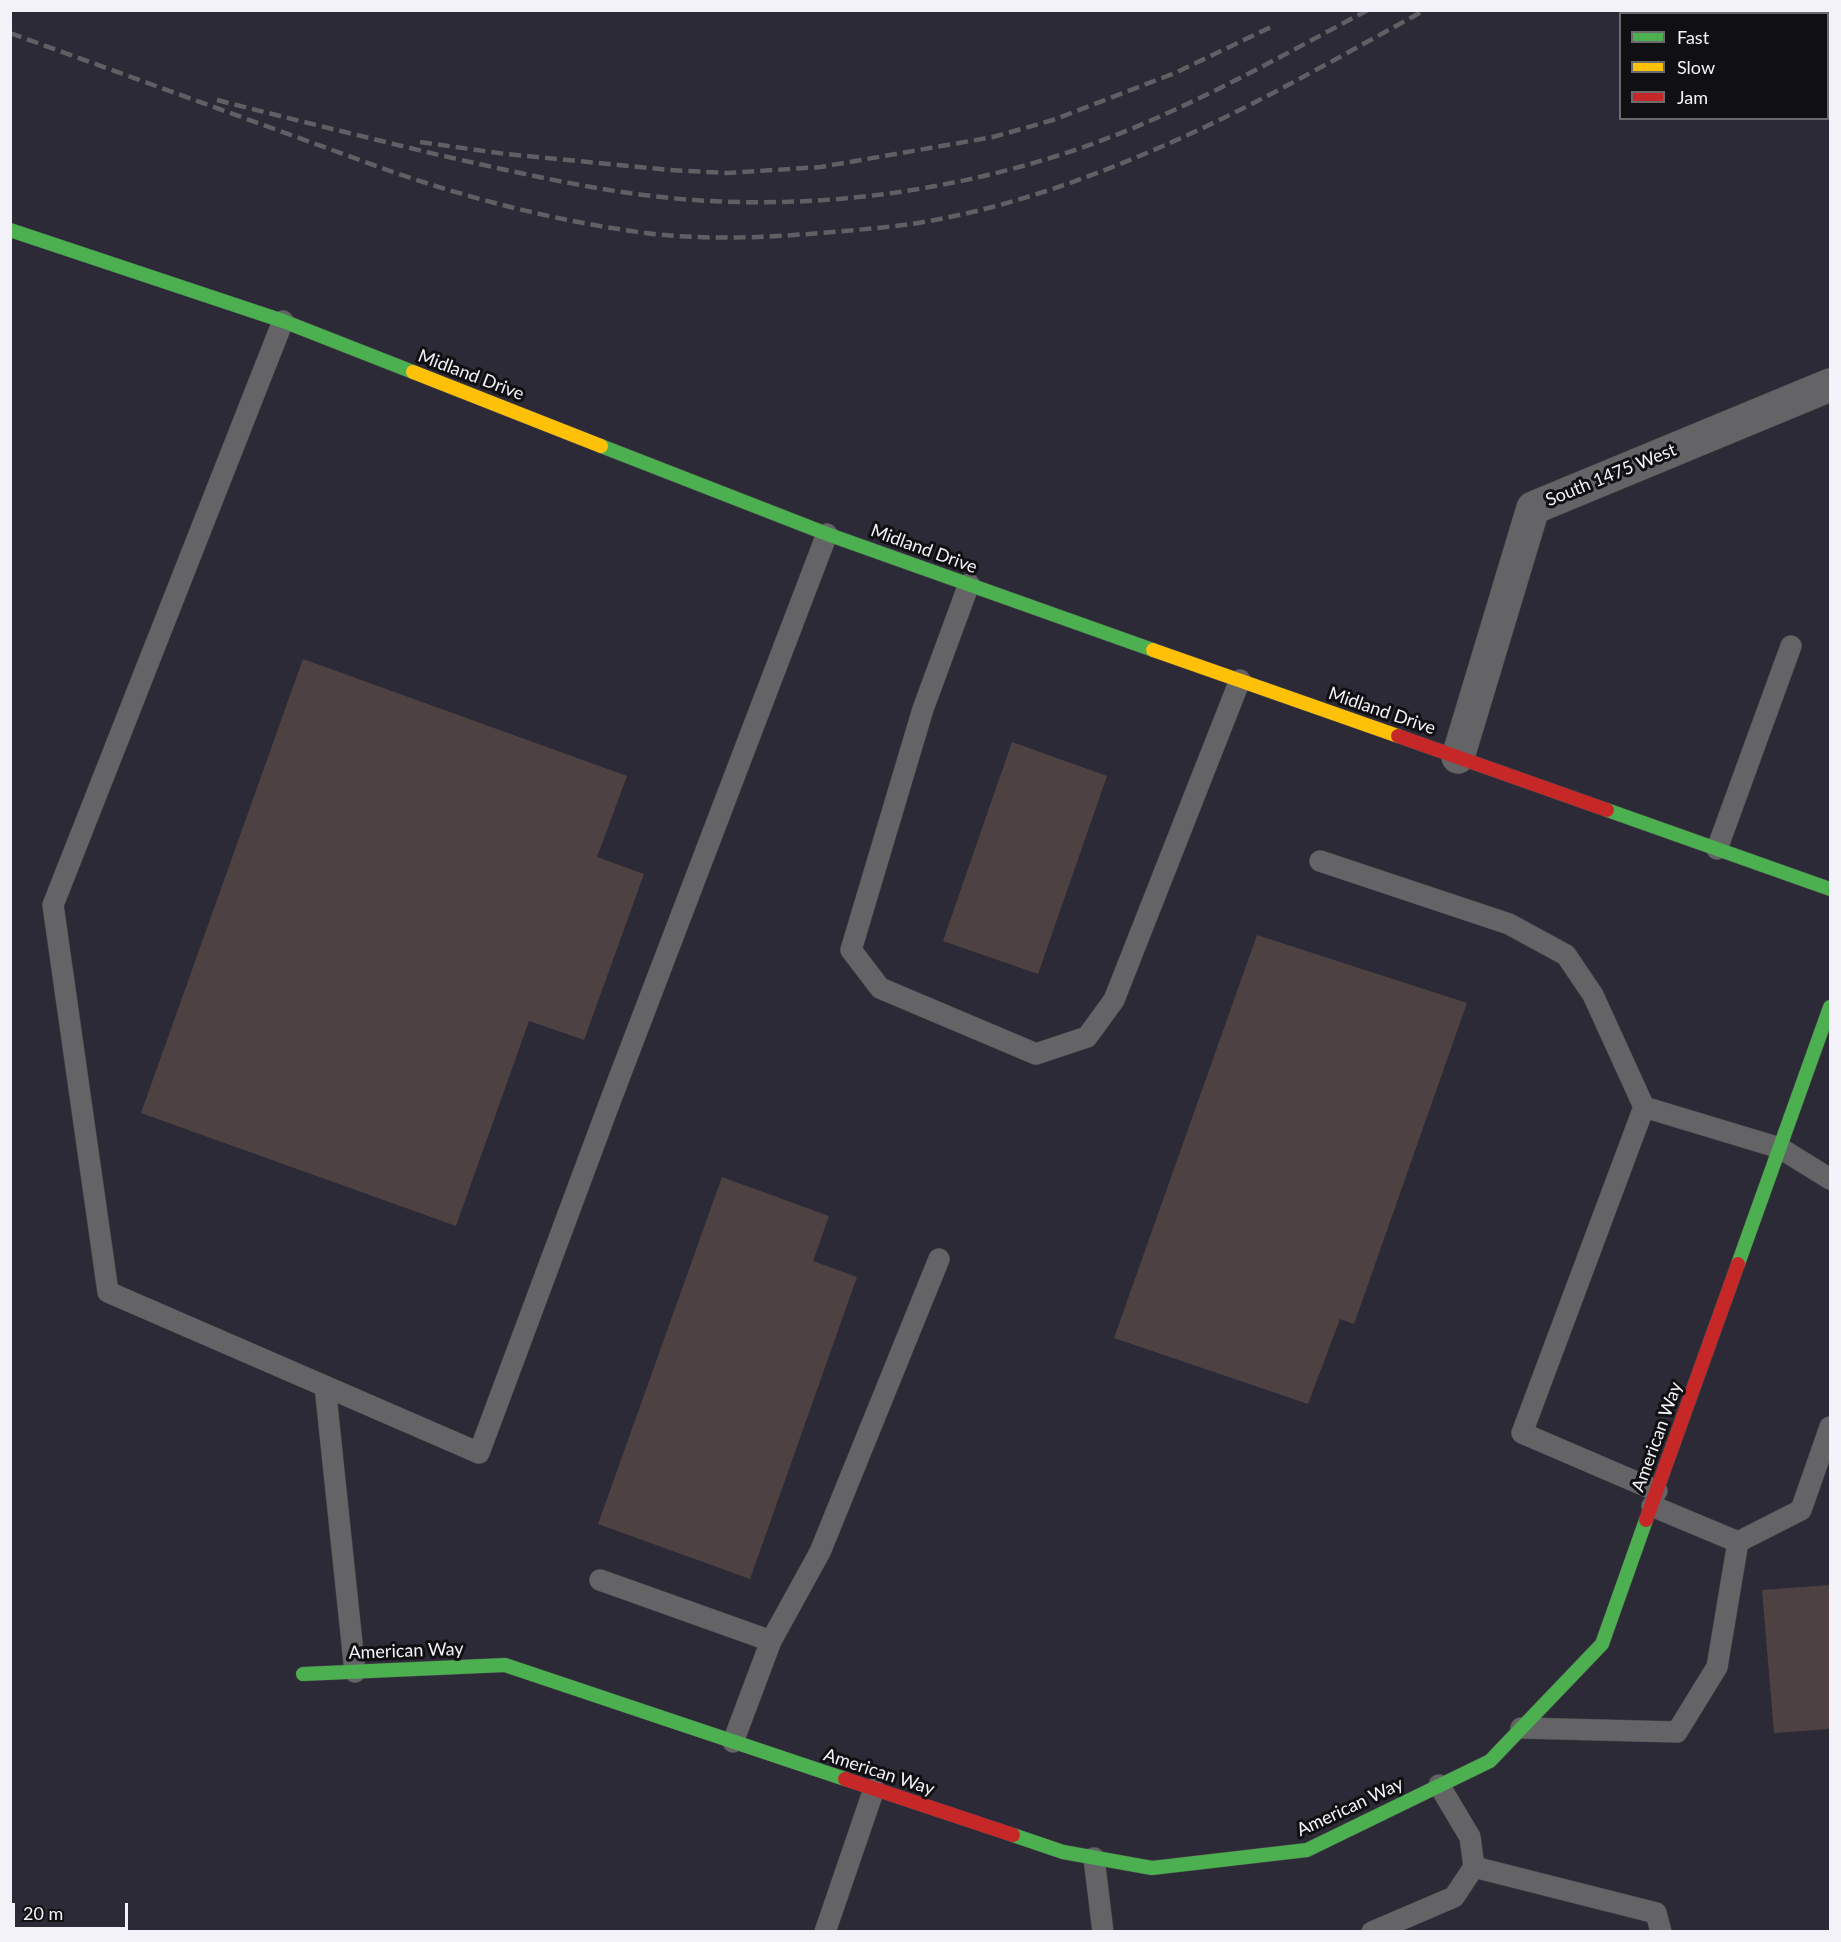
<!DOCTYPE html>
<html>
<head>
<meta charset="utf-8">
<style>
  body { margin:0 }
  #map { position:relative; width:1841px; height:1942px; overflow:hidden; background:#29282c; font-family:Lato,sans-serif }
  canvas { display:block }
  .frame { position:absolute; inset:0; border:12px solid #f3f2f8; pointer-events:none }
  .legend { position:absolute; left:1619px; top:12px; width:210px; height:108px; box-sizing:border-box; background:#101013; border:2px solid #6b6a6f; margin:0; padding:8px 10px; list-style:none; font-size:18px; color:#f3f2f8 }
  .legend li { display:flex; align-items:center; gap:12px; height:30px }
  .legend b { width:30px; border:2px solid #6b6a6f }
  .scale { position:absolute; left:12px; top:1903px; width:116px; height:27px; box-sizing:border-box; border:3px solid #f3f2f8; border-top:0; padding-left:8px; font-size:18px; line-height:21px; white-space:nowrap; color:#f3f2f8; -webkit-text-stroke:4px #101013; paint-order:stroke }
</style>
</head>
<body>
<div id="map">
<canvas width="1841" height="1942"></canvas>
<div class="frame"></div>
<ul class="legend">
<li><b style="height:8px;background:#4caf50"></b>Fast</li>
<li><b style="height:8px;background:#ffc107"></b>Slow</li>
<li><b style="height:8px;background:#c62828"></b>Jam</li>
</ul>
<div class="scale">20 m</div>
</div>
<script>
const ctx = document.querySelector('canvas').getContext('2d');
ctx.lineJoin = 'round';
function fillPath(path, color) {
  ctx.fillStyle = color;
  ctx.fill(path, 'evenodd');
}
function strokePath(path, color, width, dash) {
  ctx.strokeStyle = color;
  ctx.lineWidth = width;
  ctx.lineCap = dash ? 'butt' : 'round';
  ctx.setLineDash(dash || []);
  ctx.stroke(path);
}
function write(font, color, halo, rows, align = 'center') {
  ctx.font = font + ' Lato,sans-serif';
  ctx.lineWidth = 6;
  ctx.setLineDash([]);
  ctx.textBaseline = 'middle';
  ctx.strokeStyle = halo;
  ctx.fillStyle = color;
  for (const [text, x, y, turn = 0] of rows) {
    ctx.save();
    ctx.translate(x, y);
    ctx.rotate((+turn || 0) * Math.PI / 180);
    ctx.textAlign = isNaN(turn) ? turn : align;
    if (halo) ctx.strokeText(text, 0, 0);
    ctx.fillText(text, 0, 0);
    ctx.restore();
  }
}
fillPath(new Path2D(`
  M11,11H1830V1931H11ZM1620,14H1828V118H1620Z`), '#2c2a36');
fillPath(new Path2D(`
  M303,659L627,776L597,857L644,874L584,1040L529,1021L456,1226L141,1113Z
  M1012,742L1107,776L1038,974L943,941Z
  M1257,935L1467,1003L1354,1324L1340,1319L1308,1404L1114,1338Z
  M722,1177L829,1216L813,1261L857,1277L750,1579L598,1524Z
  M1830,1585V1729L1774,1733L1762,1590Z`), '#4d4241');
const lane = new Path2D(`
  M283,321L53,905L108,1292L479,1453L611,1099L827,534
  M969,584L923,709L851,950L880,988L1036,1054L1087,1037L1114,1000L1240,680
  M1717,849L1791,646
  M1320,861L1509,924L1566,955L1593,995L1644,1107
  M325,1386L355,1672
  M1657,1491L1522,1433L1644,1107L1780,1148L1830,1179
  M1652,1506L1738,1542L1801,1510L1830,1427
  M600,1580L771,1641L733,1742
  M771,1641L820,1552L939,1259
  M1521,1728L1677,1732L1717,1667L1738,1542
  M1094,1858L1103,1932
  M1474,1867L1656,1913L1661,1932
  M825,1932L874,1789
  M1372,1932L1454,1897L1474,1867L1470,1837L1439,1785`);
const street = new Path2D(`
  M1458,757L1533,508L1830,385`);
const fast = new Path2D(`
  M10,230L283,321L413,372
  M601,446L827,534L1153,650
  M1607,810L1830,889
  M1738,1264L1830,1007
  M303,1674L505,1665L845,1779
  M1013,1835L1063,1852L1152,1868L1307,1850L1490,1761L1602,1644L1646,1520`);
const slow = new Path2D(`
  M413,372L601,446
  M1153,650L1398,736`);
const jam = new Path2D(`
  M1398,736L1607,810
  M1646,1520L1738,1264
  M845,1779L1013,1835`);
strokePath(lane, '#47464a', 22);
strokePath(street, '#47464a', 34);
strokePath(fast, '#47464a', 15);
strokePath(slow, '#47464a', 15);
strokePath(jam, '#47464a', 15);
strokePath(lane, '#646467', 21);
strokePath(street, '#646467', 33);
strokePath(fast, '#4caf50', 14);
strokePath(slow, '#ffc107', 14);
strokePath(jam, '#c62828', 14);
strokePath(new Path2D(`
  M10,33L390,171C474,200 557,221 645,233C703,240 762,238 820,233C853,230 886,228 918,223C1003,209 1085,180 1163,146C1253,107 1339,57 1425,10
  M217,100C291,119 365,137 439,155C524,174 608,194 694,200C822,209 953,191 1075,150C1178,115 1272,61 1368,10
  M420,142L506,154L670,170L727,173L821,167L993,137L1053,120L1175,73L1273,26`), '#605f63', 4.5, [12, 6]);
write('18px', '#f3f2f8', '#101013', [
  ["Midland Drive",471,375,21],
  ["South 1475 West",1611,475,-22],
  ["Midland Drive",924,549,20],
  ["Midland Drive",1382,711,19],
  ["American Way",1657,1437,-70],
  ["American Way",406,1651,-2],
  ["American Way",879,1772,18],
  ["American Way",1350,1807,-25]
]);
</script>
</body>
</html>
